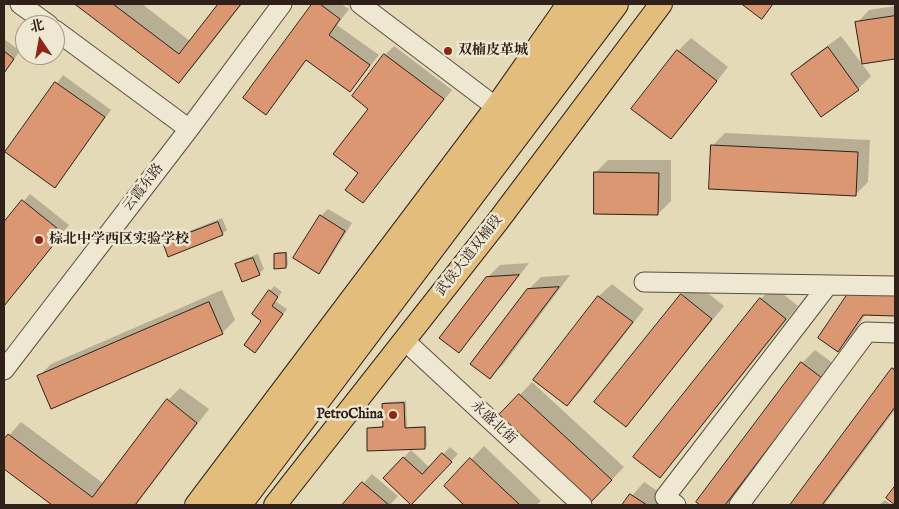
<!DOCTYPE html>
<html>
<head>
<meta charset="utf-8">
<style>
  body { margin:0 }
  #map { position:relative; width:899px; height:509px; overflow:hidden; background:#e5dab8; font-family:"IM FELL English","Noto Serif SC",serif }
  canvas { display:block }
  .frame { position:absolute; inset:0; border:5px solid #2f211a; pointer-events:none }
  .north { position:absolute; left:15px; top:15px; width:50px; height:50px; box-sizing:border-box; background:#eee7d1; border:1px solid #a29888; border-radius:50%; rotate:348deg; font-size:14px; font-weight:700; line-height:20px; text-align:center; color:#2f211a }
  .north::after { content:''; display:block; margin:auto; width:18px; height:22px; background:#8f2418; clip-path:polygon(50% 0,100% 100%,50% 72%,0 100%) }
</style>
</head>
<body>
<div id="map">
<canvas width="899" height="509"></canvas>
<div class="frame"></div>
<div class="north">北</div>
</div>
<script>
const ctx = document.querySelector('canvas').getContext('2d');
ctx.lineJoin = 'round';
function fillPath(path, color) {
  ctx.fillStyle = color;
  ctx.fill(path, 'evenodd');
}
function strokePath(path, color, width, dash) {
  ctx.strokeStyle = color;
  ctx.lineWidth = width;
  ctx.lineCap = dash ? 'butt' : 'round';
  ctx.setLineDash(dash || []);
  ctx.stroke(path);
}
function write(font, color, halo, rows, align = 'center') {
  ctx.font = font + ' "IM FELL English","Noto Serif SC",serif';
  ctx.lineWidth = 5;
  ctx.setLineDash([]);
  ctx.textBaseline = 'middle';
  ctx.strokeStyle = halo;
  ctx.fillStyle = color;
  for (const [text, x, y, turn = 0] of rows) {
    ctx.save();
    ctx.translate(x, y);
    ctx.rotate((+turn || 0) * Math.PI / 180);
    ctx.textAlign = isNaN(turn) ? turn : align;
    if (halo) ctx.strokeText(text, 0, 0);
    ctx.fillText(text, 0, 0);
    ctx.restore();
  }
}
fillPath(new Path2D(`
  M77,4H142L190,41L219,4H242L191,69L179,82Z
  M313,4H341L349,9L337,25L379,55L350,91L307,59L265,113L245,98Z
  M895,6V57L863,63L857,23L869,10Z
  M841,36L871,76L858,89L792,75L805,62Z
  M691,38L728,67L683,125L671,138L633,109L678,51Z
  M4,39L20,51L4,73Z
  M394,46L452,90L363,202L360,172L370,108L385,55Z
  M63,75L111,110L55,186L6,151Z
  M725,133L870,140L868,182L855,195L712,146Z
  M608,160H671V201L658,214L595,173Z
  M30,194L69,225L4,306V224Z
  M328,209L352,223L326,265L319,272L321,216Z
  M222,218L227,230L222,234L165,243L169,239Z
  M277,252H287L288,265L286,267L275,254Z
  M258,254L264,269L259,274L237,265L241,260Z
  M529,263L471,338L459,351L487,278L500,265Z
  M570,275L503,365L490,377L528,290L541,277Z
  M895,281V315L866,314L851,337L838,350L820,338Z
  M694,282L724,306L625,426L682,295Z
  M612,284L644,309L580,392L567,405L535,380L599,296Z
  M274,286L282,292L275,301L287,309L255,352L270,291Z
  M773,286L798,306L672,463L660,476L761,299Z
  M222,290L235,320L222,333L39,376L51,364Z
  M815,350L834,364L729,503L727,505H702L697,501L802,363Z
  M895,366V410L824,505H791Z
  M532,382L624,467L603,489L500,416Z
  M180,388L209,409L136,505H54L4,467V441L21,422L104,484L168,400Z
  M406,401L407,427L426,426L427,446L425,448L368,428L384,426L383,404L385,402Z
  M484,446L541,501L536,505H466L446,486Z
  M450,447L458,454L418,496L384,478L411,450L430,468Z
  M372,474L398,496L390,505H344Z
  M644,482L668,498L663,505H624Z
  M885,500L892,505H879Z`), '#0003');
const building = new Path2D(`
  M75,4H113L179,54L218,4H241L179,83Z
  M312,4H320L340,19L329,35L370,65L350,92L306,60L266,115L243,98Z
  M742,4H773L762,19Z
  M895,16V59L862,64L855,22Z
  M828,47L859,90L821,117L791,74Z
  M677,50L717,81L671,139L631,109Z
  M4,51L14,59L4,73Z
  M384,54L444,99L363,203L345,190L358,173L333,154L368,109L352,96Z
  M55,82L105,117L55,188L5,152Z
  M711,145L858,152L856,196L709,189Z
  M594,172L659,173L658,215L594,214Z
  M22,200L63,233L4,306V222Z
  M320,215L345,231L319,274L293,258Z
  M218,222L223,235L168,257L163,243Z
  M286,253V268L274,269V254Z
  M253,258L260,275L242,282L235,264Z
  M519,275L459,353L439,338L486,277Z
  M559,287L490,379L470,364L527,289Z
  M269,290L278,297L272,306L283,314L255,353L244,345L261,321L252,314Z
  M849,292L895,294V316L863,315L838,352L818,338Z
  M681,294L712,319L626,427L594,402Z
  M598,296L633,322L567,406L533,380Z
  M760,298L786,319L660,478L633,457Z
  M209,302L223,334L51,409L37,376Z
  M801,362L822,378L725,505H700L696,502Z
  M892,368L895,370V407L822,505H790Z
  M519,394L612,480L590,503L498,416Z
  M167,399L197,423L135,505H52L4,469V439L8,434L92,497Z
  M404,403L405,428L425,427V449L367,451V428L383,427L382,404Z
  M442,453L452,462L411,505L383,478L403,457L422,474Z
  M470,458L520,505H464L444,486Z
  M362,482L389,505H342Z
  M895,486V505L886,498Z
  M630,494L647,505H622Z`);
fillPath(building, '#db9672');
strokePath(building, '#2f211a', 1);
const minor = new Path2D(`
  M20,4L49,25
  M360,4L496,107
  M55,30L189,129
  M644,282L895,286
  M404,340L582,505
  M4,370L189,129L282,4
  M676,505L665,497L828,285
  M739,505L867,332L895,333`);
const major = new Path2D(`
  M196,505L496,107L568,4
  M275,505L498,221L661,4`);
const highway = new Path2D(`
  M215,505L591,4
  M238,505L615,4`);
strokePath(minor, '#5c4f42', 21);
strokePath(major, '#2f211a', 24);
strokePath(highway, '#2f211a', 28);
strokePath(minor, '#eee7d1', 19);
strokePath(major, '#e2bd7c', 22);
strokePath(highway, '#e2bd7c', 26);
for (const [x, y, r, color] of [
  [448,51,5,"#8f2418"],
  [39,240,5,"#8f2418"],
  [393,415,5,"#8f2418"]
]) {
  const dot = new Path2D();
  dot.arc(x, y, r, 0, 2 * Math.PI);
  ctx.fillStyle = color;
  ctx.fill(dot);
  strokePath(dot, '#eee7d1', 2);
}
write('bold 14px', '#2f211a', '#eee7d1', [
  ["双楠皮革城",458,51],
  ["棕北中学西区实验学校",49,240],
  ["PetroChina",383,415,"right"]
], 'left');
write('14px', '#2f211a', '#eee7d1', [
  ["云霞东路",144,188,-52],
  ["武侯大道双楠段",470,256,-52],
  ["永盛北街",493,423,43]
]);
</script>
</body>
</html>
